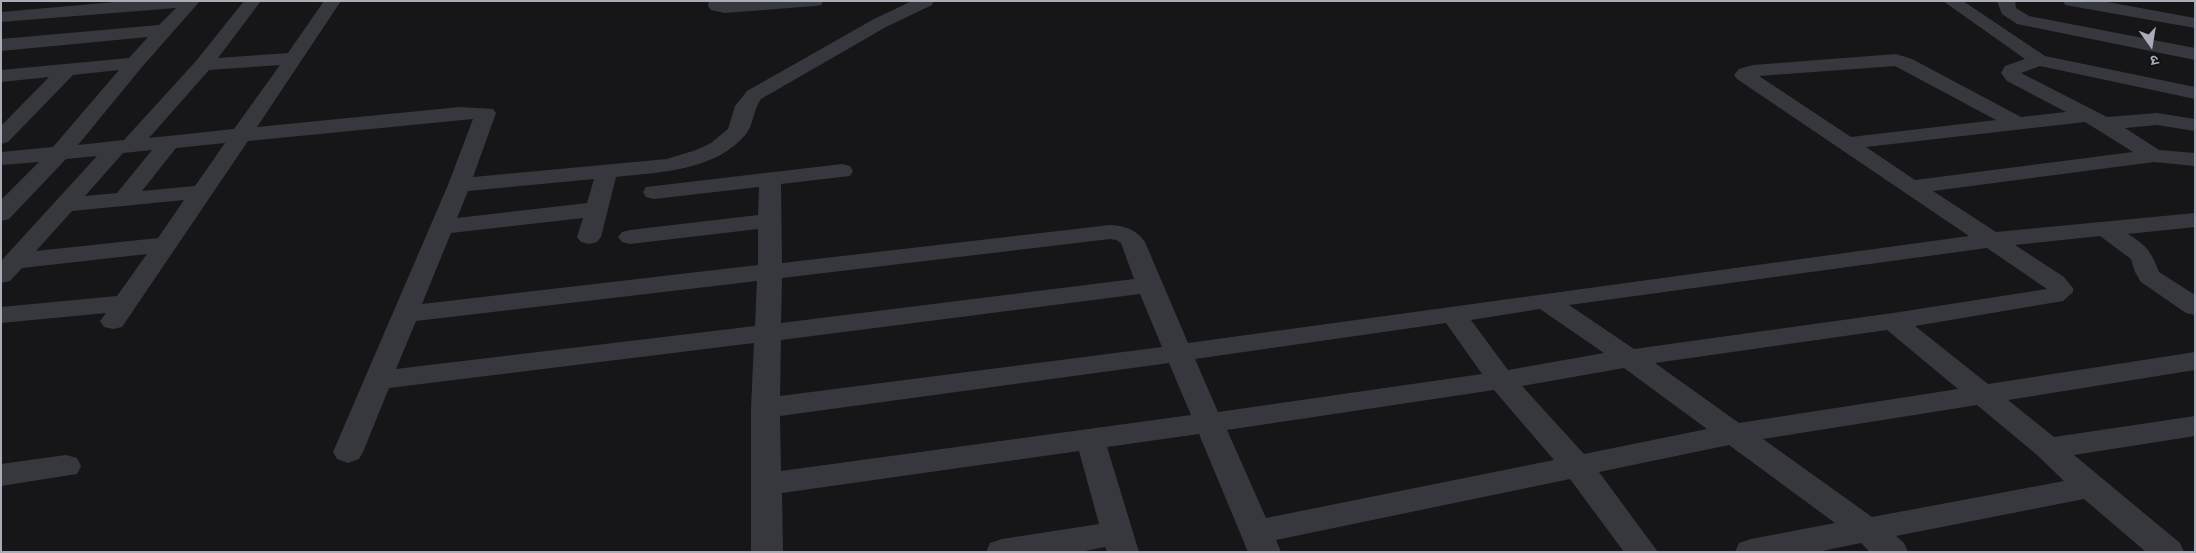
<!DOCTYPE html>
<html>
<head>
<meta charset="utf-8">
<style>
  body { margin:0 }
  #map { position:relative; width:2196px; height:553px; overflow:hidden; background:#161618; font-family:Signika,"Noto Sans Devanagari",sans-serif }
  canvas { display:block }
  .frame { position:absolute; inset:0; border:2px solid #a8adb8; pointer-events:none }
  .north { position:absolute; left:2126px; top:20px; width:50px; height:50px; -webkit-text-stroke:4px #111113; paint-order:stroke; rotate:167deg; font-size:14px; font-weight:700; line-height:20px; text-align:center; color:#a8adb8 }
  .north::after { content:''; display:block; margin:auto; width:18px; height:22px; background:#a8adb8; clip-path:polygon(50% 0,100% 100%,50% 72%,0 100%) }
</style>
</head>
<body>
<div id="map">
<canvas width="2196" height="553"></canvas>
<div class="frame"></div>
<div class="north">उ</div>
</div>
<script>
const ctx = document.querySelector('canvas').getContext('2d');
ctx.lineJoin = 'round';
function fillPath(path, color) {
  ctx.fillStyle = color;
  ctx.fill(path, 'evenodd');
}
fillPath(new Path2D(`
  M127,1H200L142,67L78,145L124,140L196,61L244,1H261L218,58L288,53L324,1H341L257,127L460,107L493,109L496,113L473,177L667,159L696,150L711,143L728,129L735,106L747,91L874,19L912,1H934L932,5L886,27L761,99C753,110 754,124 746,134C716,171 660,172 616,177L601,237L597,242L589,244L581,242L577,237L583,218L451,233L422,304L758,265V229L630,244L622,242L618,237L622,232L630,230L758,215L759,187L654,199L646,197L643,192L646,187L842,164L850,166L853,171L850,176L781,184L782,263L1110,225C1125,226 1136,229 1145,242L1188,343L1969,236L1737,79L1734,75L1739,69L1753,65L1896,54L1912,59L2021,117L2066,112L2007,81L2001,73L2005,66L2025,59L1943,1H1963L2045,56L2195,87V99L2040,66L2021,73L2107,117L2157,113L2195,119V131L2157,125L2125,128L2159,150L2195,153V166L2154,162L1933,191L1996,232L2195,213V227L2128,234C2147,246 2151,251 2159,272L2195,295V315L2186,313L2141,282L2135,272L2131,259L2100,236L2015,245L2064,277L2073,288V292L2063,301L1915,326L1988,384L2195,352V370L2008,400L2054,437L2195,416V436L2074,455L2180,543L2184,552H2146L2084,499L1896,536L1904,543L1908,552H1870L1861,543L1817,552H1735L1739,543L1751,539L1835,523L1729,445L1599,472L1658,552H1624L1570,479L1276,540L1281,552H1248L1199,434L1107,447L1139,552H1107L1105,547L1079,552H986L990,543L1002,539L1099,524L1079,451L782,493L783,552H751V408L754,343L389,388L363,452L359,459L348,463L337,459L333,452L448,185L473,119L248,141L122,327L113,329L104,327L100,321L106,313L1,323V307L117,296L147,254L22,268L10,281L1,283V261L97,156L66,159L9,219L1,221V200L39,162L1,165V152L53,147L119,70L73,75L8,142L1,144V126L49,77L1,82V70L129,58L148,37L1,51V39L159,25L176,8L1,22V12ZM280,65L234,129L149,138L209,70ZM1895,66L1996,120L1851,137L1759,76ZM2085,122L2133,152L1915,180L1866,147ZM225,143L195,186L142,191L176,148ZM152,150L117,193L85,196L123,153ZM594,179L587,203L457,218L468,191ZM184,200L158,238L36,251L72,211ZM1110,239L1116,240L1121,243L1134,279L781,323L782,278ZM1987,248L2047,289L1893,313L1634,349L1569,305ZM757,281L755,326L396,369L416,321ZM1140,294L1162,347L780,396L781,340ZM1540,309L1604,353L1508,370L1471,320ZM1446,323L1482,374L1218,412L1195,359ZM1887,330L1958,389L1739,423L1655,363ZM1169,363L1191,415L781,471L780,416ZM1624,368L1707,429L1584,454L1522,386ZM1494,390L1554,460L1266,518L1227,430ZM1977,405L2037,455L2064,481L1872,517L1763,439Z
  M709,1H823L821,5L815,6L725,13L711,10L708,6Z
  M1997,1H2015L2016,8L2029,16L2195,48V60L2017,24L2002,14Z
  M2063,1H2102L2195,18V28L2071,6L2065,5Z
  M66,455L77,458L81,466L77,474L1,486V464Z`), '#37383d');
</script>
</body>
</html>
